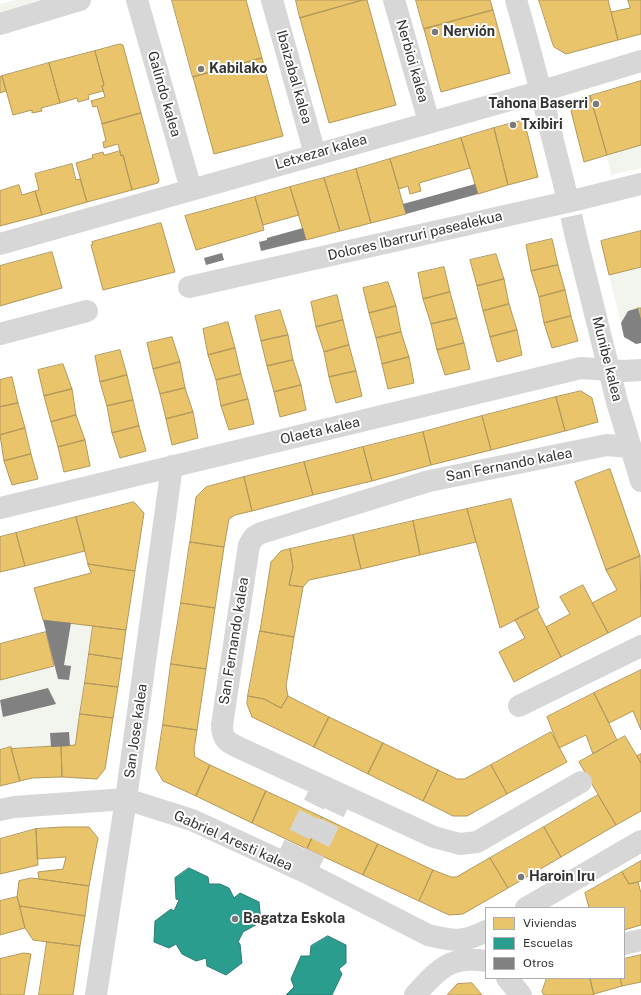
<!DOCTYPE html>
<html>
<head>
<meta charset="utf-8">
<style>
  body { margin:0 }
  #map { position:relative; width:641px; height:995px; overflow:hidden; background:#fff; font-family:"Public Sans",sans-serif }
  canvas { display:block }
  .legend { position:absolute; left:485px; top:907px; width:140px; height:72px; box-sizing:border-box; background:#fff; border:1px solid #adadad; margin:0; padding:5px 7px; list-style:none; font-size:12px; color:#333 }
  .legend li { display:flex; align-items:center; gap:8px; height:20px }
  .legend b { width:20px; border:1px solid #adadad }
</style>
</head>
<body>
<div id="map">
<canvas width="641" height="995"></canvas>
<ul class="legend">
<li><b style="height:11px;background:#e9c46a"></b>Viviendas</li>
<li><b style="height:11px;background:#2a9d8f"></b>Escuelas</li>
<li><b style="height:11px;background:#818181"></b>Otros</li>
</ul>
</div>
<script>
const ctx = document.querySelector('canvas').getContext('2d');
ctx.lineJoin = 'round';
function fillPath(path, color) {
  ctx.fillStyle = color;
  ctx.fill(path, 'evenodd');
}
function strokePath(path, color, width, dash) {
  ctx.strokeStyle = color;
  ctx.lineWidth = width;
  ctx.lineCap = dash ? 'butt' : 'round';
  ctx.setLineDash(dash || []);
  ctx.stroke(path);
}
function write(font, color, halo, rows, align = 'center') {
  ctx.font = font + ' "Public Sans",sans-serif';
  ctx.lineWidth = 4;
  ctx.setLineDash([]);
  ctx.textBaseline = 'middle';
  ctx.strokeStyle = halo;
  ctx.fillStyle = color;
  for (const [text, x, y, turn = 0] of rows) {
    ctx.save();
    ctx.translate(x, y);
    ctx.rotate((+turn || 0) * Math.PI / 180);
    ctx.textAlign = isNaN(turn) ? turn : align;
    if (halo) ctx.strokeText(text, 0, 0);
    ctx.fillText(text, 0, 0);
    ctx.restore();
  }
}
fillPath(new Path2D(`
  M16,0H43L0,12V4Z
  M641,145V168L611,175L607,155Z
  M641,267V308L628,311L621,323L609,275Z
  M71,623L93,626L75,745L70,746L69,732L50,733L51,747L0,750V680L54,666L58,679L69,680L71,666L64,665Z`), '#f1f5ed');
const homes = new Path2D(`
  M172,0H246L262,58L193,77Z
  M296,0H363L300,18Z
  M363,0H367L396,105L329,123L300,18Z
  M416,0H490L493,10L424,29Z
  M539,0H608L618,40L566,54L554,47Z
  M628,0H641V34L618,40L611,12L630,8Z
  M493,10L510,73L441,92L424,29Z
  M120,44L123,45L141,113L102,124L97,106L93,107L91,101L105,97L102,86L104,85L95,51Z
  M95,51L104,85L102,86L103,91L88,95L89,99L78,102L77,98L60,103L49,63Z
  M262,58L283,136L214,154L193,77Z
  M49,63L60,103L41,108L42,111L32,113V110L13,115L2,76Z
  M2,76L6,91L0,93V77Z
  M641,81V145L607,155L590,96Z
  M590,96L607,155L584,162L571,111L580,99Z
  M141,113L159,180L158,183L132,190L123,155L121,156L118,144L104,148L103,142L106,141L102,124Z
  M524,120L538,177L508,185L494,128Z
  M494,128L508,185L478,194L461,138Z
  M461,138L470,168L419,183L421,191L410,194L408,186L399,189L390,159Z
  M120,151L121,156L123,155L132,190L87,202L76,163L93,158L92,155L103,152L104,155Z
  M390,159L406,214L371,223L356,169Z
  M72,164L76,180L80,179L87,202L42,215L35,191L39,190L35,174Z
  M356,169L371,223L340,231L324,178Z
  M324,178L340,231L306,240L290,187Z
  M19,185L22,195L35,191L42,215L0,226V191Z
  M290,187L299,215L263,225L255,197Z
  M255,197L264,230L196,250L185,216Z
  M161,223L175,272L103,290L91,245L93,244L92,242Z
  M641,231V267L609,275L601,241Z
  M552,239L558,265L531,271L526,245Z
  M52,252L62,288L0,306V266Z
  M496,254L504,279L477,286L470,260Z
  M558,265L565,290L539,297L531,271Z
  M444,267L450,292L423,299L418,273Z
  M504,279L509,304L483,311L477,286Z
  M388,282L396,306L369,313L363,288Z
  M565,290L571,316L544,323L539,297Z
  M450,292L457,318L431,324L423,299Z
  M337,295L343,320L316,327L311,302Z
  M509,304L517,330L490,337L483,311Z
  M396,306L401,332L376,338L369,313Z
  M638,308H641V320Z
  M280,310L288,335L261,341L255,316Z
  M571,316L578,341L552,348L544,323Z
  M457,318L464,343L437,350L431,324Z
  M343,320L349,345L324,352L316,327Z
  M228,322L235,348L208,355L203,329Z
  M517,330L522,355L497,362L490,337Z
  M401,332L409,357L382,364L376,338Z
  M288,335L293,360L267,366L261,341Z
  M172,337L180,362L153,369L147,343Z
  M464,343L470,369L445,375L437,350Z
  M349,345L356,371L329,377L324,352Z
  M235,348L241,374L216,380L208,355Z
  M120,350L127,375L100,382L95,356Z
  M409,357L414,383L388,389L382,364Z
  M293,360L301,385L274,392L267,366Z
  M180,362L185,388L160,394L153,369Z
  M63,364L72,389L44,396L38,370Z
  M356,371L362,396L336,403L329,377Z
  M241,374L248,399L221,406L216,380Z
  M127,375L133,400L107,406L100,382Z
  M12,377L18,403L0,407V380Z
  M301,385L306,410L280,417L274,392Z
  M185,388L193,412L166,419L160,394Z
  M72,389L76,415L51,422L44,396Z
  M581,391L592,398L598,422L565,431L556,397Z
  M556,397L565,431L491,450L482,416Z
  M248,399L254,424L229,430L221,406Z
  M133,400L139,426L112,433L107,406Z
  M18,403L25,428L0,435V407Z
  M193,412L198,438L172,445L166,419Z
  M76,415L85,440L58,447L51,422Z
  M482,416L491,450L431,465L423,432Z
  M139,426L146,451L120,458L112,433Z
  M25,428L31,454L4,461L0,435Z
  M423,432L431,465L372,481L363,447Z
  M85,440L90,466L64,472L58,447Z
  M363,447L372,481L313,495L304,462Z
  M31,454L38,479L12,485L4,461Z
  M304,462L313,495L252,511L244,477Z
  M610,469L640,556L606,570L575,482Z
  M244,477L252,511L235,515L229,519L224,547L190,542L196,497L206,487Z
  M511,499L539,608L500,628L467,509Z
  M134,502L144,513L135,571L88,564L76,517Z
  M467,509L476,542L420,555L413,521Z
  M76,517L85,551L25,566L16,533Z
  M413,521L420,555L361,569L353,535Z
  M16,533L25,566L0,572V537Z
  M353,535L361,569L309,580L303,587L289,585L293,567L290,549Z
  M190,542L224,547L215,608L181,603Z
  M290,549L293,567L289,585L303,587L294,637L260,631L271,562L281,551Z
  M640,556L641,616L608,633L592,603L617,590L606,570Z
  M88,564L135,571L126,630L43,620L34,588L91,573Z
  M583,585L608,633L561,657L546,627L570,614L560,597Z
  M181,603L215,608L206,669L171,664Z
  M537,609L561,657L514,682L499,652L525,638L515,620Z
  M93,626L126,630L122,659L89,654Z
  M260,631L294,637L286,686L288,696L281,708L264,699L248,696Z
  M46,632L54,666L0,680V644Z
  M89,654L122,659L118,687L85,683Z
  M171,664L206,669L197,730L163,725Z
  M641,670V730L633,711L609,723L594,693Z
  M85,683L118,687L113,718L80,714Z
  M594,693L617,740L593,754L586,735L559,748L547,717Z
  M248,696L264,699L281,708L288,696L329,717L314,747L252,717L247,704Z
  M80,714L113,718L105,769L97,779L62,777L61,746L75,745Z
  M329,717L383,743L368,774L314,747Z
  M163,725L197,730L194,750L195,757L210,765L196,796L163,781L156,769Z
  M551,732L567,762L507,794L491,765Z
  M625,736L641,763V811L616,825L579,762Z
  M383,743L438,770L423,801L368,774Z
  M61,746L62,777L32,778L20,781L11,749Z
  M11,747L20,781L0,786V750Z
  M641,754V763L637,756Z
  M210,765L266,791L252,823L196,796Z
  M491,765L507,794L467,816H453L423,801L438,770L457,779H464Z
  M266,791L322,817L307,849L252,823Z
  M598,795L616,825L561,857L544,827Z
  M322,817L378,844L363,875L307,849Z
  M62,827H89L98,838L89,886L39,879L38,872L63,869L66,857L37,859L36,829Z
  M544,827L561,857L508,888L490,858Z
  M36,829L38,865L0,874V839Z
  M378,844L433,870L419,901L363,875Z
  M490,858L508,888L463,914L449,915L419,901L433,870L451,877H456Z
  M641,861V881L629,884L622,872Z
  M622,872L629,884L638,882L641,893V925L624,930V908H589L585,893Z
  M32,878L89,886L85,916L20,906L17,897L19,881Z
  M17,897L25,928L0,935V901Z
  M20,906L85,916L80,946L33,940L25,928Z
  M47,942L80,946L73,995H39Z
  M24,953L31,954L24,995H0V959Z
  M641,955V982L622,986L620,978H624V959Z
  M547,978H590L594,995H544L542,992Z
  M590,978H620L622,986L594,994Z
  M472,983L482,995H447L457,984Z`);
fillPath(homes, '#e9c46a');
strokePath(homes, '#b2985a', 1);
const schools = new Path2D(`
  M189,868L208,877L209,884H220L229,888L234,898L240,893L259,902L261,922L243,932L238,942L240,944L242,963L226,975L207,966L206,958L196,961L182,954L176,944L169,948L154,942L155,921L171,909L174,911L179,900L176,899L175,878Z
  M328,936L346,945V963L339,969L342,974L332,995H286L294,987L291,979L301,956H310L311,946Z`);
fillPath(schools, '#2a9d8f');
strokePath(schools, '#2d7d73', 1);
fillPath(new Path2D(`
  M475,184L478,194L406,214L403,204Z
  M303,228L306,240L261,251L259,242L267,240V238Z
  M222,253L224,260L206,265L204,258Z
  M638,308L641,320V343L636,344L624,337L621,323L628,311Z
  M43,620L71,623L64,665L71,666L69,680L58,679Z
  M48,688L56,704L3,717L0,700Z
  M69,732L70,746L51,747L50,733Z`), '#818181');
strokePath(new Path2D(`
  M564,184L576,237
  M285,864L323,786
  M305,872L342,795`), '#d6d6d6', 22, [22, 11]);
strokePath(new Path2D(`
  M272,0L315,154
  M394,0L429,122
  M189,287L576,200L641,184
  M0,334L87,311`), '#d7d7d7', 22);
strokePath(new Path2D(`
  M137,0L191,189
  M516,0C534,61 548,122 564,184
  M0,24L80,0
  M576,237L617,402L641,481
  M0,244L542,91L641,61
  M0,508L581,368L624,371L641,370
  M519,706L641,646
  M581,782L477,842L460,844L434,837L244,750C230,743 222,742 222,725L249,545L254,537L261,533L429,481L607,445L630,447
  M0,810L14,807L126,799L192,820L305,872L428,935C452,941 464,943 486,931
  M526,908L641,841
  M624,944L641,940
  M507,978L521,995
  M96,995L126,799L172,466
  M415,995C438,970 449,955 486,961`), '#d7d7d7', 22);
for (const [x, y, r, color] of [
  [435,32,4,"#7a7a7a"],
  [201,69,4,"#7a7a7a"],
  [596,104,4,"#7a7a7a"],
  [513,125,4,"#7a7a7a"],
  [521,877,4,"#7a7a7a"],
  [235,919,4,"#7a7a7a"]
]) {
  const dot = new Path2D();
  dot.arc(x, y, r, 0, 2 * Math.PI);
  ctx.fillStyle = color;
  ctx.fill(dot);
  strokePath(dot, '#fff', 1.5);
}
write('bold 14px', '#333', '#fff', [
  ["Nervión",443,32],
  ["Kabilako",209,69],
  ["Tahona Baserri",588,104,"right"],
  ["Txibiri",521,125],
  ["Haroin Iru",529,877],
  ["Bagatza Eskola",243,919]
], 'left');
write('14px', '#333', '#fff', [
  ["Nerbioi kalea",412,61,74],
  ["Ibaizabal kalea",294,77,74],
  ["Galindo kalea",164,94,74],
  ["Letxezar kalea",321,152,-16],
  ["Dolores Ibarruri pasealekua",415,236,-13],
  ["Munibe kalea",607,359,76],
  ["Olaeta kalea",320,431,-13],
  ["San Fernando kalea",509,465,-11],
  ["San Fernando kalea",234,641,-81],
  ["San Jose kalea",136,731,-82],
  ["Gabriel Aresti kalea",233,841,24]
]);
</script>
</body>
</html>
